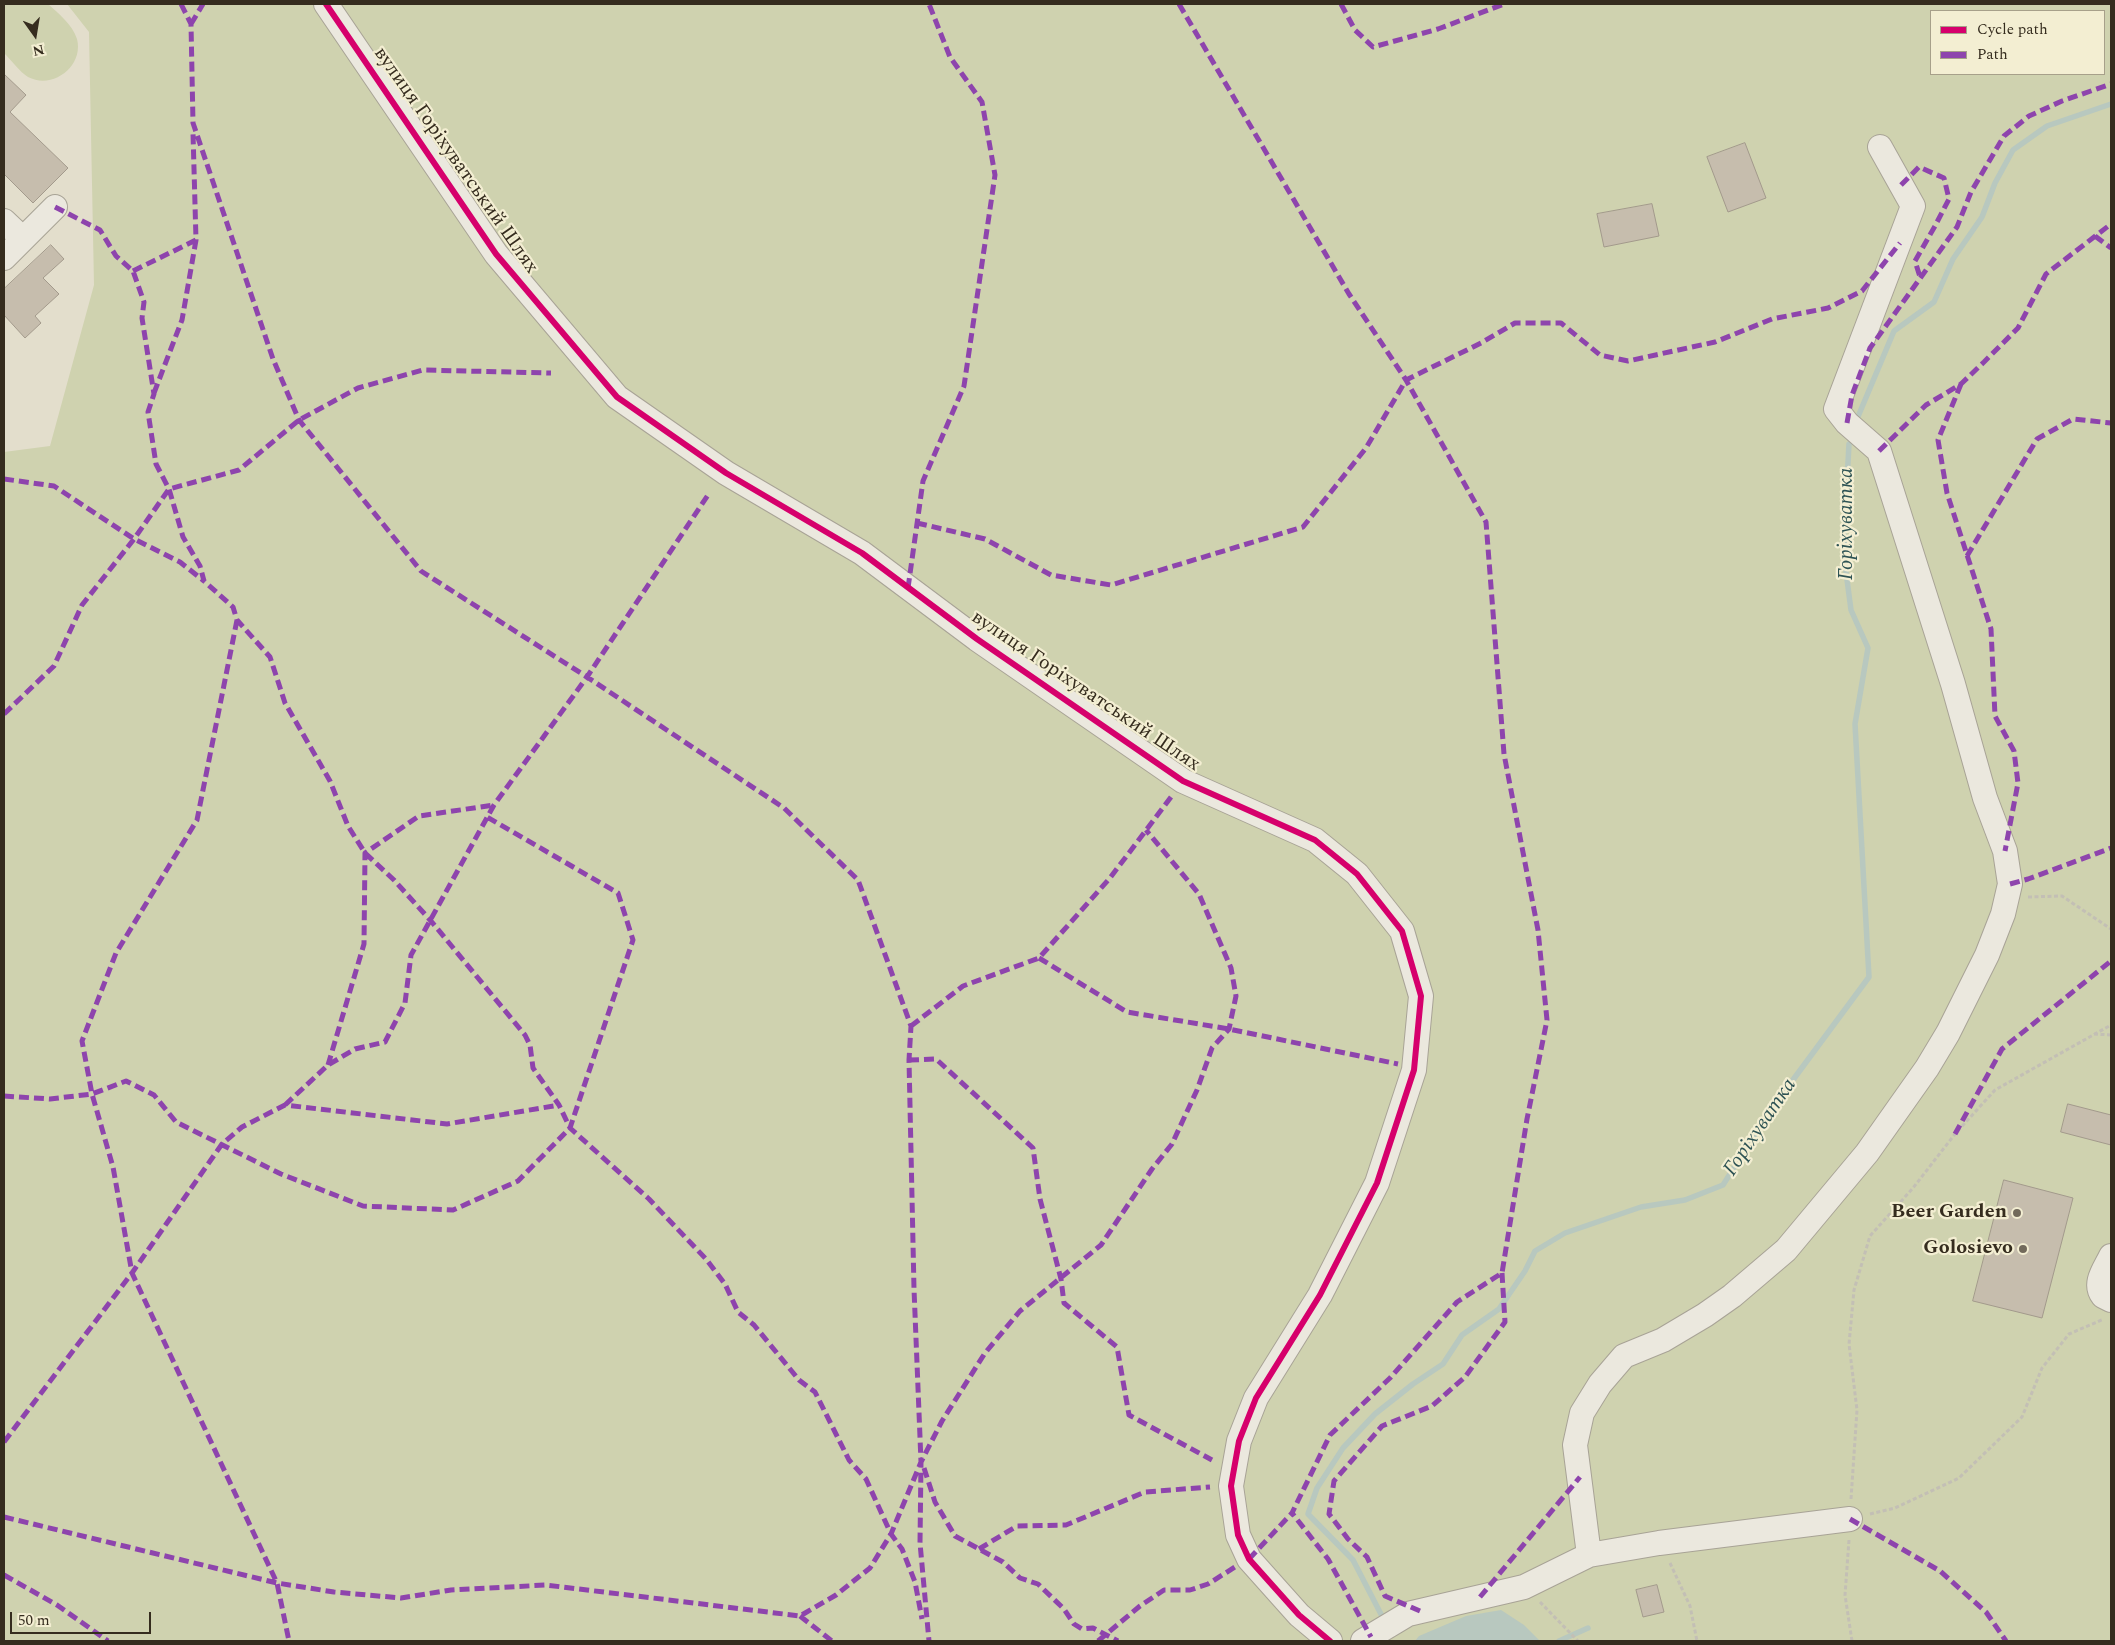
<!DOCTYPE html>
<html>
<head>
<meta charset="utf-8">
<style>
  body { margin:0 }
  #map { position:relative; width:2115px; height:1645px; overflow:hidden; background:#e3decc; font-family:Spectral,serif }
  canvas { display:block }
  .frame { position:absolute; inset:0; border:5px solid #352c1e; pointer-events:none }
  .legend { position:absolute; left:1930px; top:10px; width:175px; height:65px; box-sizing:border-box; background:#f3eed2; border:1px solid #a7a08a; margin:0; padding:6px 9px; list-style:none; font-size:15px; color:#352c1e }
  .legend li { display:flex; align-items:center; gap:10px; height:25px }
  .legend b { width:25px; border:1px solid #a7a08a }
  .north { position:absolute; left:10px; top:10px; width:50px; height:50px; -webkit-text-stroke:4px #f3eed2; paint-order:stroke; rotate:167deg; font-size:14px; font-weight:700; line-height:20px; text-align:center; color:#352c1e }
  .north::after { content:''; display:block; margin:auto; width:18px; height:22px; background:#352c1e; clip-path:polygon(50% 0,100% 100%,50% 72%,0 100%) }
  .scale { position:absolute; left:10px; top:1612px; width:141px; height:22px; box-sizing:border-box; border:2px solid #352c1e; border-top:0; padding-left:6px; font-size:15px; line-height:18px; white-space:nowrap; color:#352c1e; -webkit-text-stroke:4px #f3eed2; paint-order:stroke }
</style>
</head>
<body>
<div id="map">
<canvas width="2115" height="1645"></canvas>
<div class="frame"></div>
<ul class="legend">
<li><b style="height:6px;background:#d6006c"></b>Cycle path</li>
<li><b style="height:6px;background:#8e44ad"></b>Path</li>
</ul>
<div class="north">N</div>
<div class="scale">50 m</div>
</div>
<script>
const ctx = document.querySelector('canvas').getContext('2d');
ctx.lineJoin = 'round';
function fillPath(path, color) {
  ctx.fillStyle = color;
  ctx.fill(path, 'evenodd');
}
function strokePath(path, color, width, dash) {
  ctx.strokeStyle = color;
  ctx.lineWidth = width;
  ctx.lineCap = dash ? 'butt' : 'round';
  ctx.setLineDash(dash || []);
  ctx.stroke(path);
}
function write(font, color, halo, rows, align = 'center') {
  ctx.font = font + ' Spectral,serif';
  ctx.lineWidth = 4.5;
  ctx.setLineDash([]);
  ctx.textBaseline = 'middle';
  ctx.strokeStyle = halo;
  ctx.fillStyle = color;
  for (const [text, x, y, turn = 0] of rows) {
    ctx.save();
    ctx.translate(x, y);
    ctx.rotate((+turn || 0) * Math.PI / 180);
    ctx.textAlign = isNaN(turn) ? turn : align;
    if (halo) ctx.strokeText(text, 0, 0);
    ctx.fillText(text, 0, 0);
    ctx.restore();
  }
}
fillPath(new Path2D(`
  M4,4H48C59,14 72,24 77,39C84,66 53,90 28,77C20,72 11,60 4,53Z
  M67,4H2111V1641H4V452L50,446L94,285L89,32ZM1931,11H2104V74H1931Z`), '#cfd2af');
fillPath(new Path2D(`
  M1501,1610L1524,1625L1540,1641H1415L1419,1636L1466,1616Z`), '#b8c8bf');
strokePath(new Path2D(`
  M1857,419L1894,331L1934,302L1953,259L1982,217L1995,183L2013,150L2047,126L2111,104
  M1384,1620L1353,1560L1308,1514L1317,1488L1343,1448L1375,1414L1413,1384L1443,1364L1462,1335L1499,1309L1525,1271L1535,1251L1565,1233L1641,1207L1685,1200L1723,1185L1770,1111L1869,977L1855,724L1868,648L1851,610L1846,572L1844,536L1849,444
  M1559,1641L1588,1628`), '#b8c8bf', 5.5);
const building = new Path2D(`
  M4,74L26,95L10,112L68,168L33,203L4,174Z
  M1745,143L1766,198L1728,212L1707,157Z
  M1652,204L1659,236L1604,247L1597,214Z
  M51,245L64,259L43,278L59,294L35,316L41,323L25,338L4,315V289Z
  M2068,1104L2111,1115V1145L2061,1132Z
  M2004,1180L2073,1198L2042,1318L1973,1301Z
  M1657,1585L1664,1612L1643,1617L1636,1590Z`);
fillPath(building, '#c6bdad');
strokePath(building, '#a39a8c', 1);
const minor = new Path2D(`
  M326,4L496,254L617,397L726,473L862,553L977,639L1183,781L1315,840L1357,874L1402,931L1421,996L1414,1070L1377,1183L1320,1295L1256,1398L1239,1441L1231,1486L1238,1535L1249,1559L1299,1615L1330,1641
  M4,221L22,238
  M4,258L55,207
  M2111,1256C2105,1269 2093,1283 2103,1296L2111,1300
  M1589,1555L1575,1445L1582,1413L1600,1384L1624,1356L1663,1340L1705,1315L1732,1296L1786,1250L1867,1153L1927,1068L1948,1033L1987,955L2003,914L2010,884L2005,851L1985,798L1953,684L1879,451L1847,423L1836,409L1913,206L1880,147
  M1363,1641L1408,1614L1524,1587L1589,1555L1659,1543L1850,1519`);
strokePath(minor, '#a8a396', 26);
strokePath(new Path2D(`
  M2028,897L2062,896L2111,929
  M2094,1034L2111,1035
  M1851,1499L1857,1410L1849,1344L1854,1290L1870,1236L1913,1188L1955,1134L1995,1090L2111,1025
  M1870,1514L1895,1508L1959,1478L2022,1417L2042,1368L2069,1334L2104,1319
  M1849,1540L1845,1595L1852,1641
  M1670,1563L1690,1606L1697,1641
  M1540,1602L1578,1641`), '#c3bfb5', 3, [4, 2.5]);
strokePath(minor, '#ebe8de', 24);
strokePath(new Path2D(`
  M181,4L191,24L193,123L273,359L299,420L421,571L587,677L784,808L858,880L911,1026L909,1060L914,1289L921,1462L920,1543L929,1641
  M1179,4L1349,294L1406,380L1486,522L1504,754L1538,930L1547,1020L1527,1119L1502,1273L1457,1302L1390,1378L1330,1435L1292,1513L1328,1559L1371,1637
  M1341,4L1355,30L1373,47L1438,29L1504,4
  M191,24L203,4
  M1901,185L1919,167L1944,178L1949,199L1935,226L1915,261L1921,280
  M55,207L100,230L116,256L133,271L144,302L142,318L154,394L148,412L156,464L169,489L183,537L200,566L204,581L233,607L237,620L270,657L285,703L330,781L348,826L365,853L394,880L431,921L525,1035L530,1045L533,1068L559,1105L570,1128L649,1199L706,1259L725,1284L738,1312L754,1325L799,1380L815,1392L849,1460L866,1479L891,1534L902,1549L915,1582L922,1619
  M2095,236L2111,248
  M133,271L196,240
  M1961,384L1938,440L1947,493L1991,629L1995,716L2014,751L2018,783L2005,851
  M154,393L182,320L196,240L193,133
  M1847,423L1852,395L1870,348L1957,227L1971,192L2004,136L2029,116L2062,101L2111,84
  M1879,451L1926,405L1961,384L1984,362L2018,328L2046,274L2111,224
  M4,479L54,486L134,539L180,562L204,581
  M917,523L985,539L1051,575L1111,585L1303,527L1366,448L1406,380L1481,343L1515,323H1561L1600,355L1628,361L1715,342L1772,319L1828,308L1862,291L1900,243
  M1967,556L2037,439L2073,419L2111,423
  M908,588L923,481L964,386L995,175L982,102L950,57L929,4
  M237,620L197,820L116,953L82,1041L92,1094L113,1167L132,1273L277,1583L289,1641
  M4,714L54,666L82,605L134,539L169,489L239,470L299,420L358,388L423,370L551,373
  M2010,884L2028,879L2111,848
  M1039,958L1127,1012L1229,1029L1398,1064
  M911,1026L963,986L1039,958L1110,878L1174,793
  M909,1060L936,1059L1033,1148L1040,1199L1061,1279L1064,1303L1117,1347L1129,1415L1212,1460
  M328,1065L364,944L365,853L419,816L494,805
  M4,1096L50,1099L92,1094L126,1081L154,1095L176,1122L281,1174L363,1206L453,1210L518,1181L570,1128L633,940L618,893L487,817
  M285,1105L328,1065L355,1049L385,1042L405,1003L411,955L494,805L587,677L708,495
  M1955,1134L2002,1049L2111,961
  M4,1442L132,1273L222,1144L242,1127L285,1105L447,1124L559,1105
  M924,1468L935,1502L955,1536L1003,1562L1020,1578L1038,1584L1064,1609L1074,1624L1082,1629L1093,1628L1118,1641
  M4,1517L277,1583L334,1592L401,1598L451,1590L546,1585L800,1616L836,1595L870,1568L891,1534L921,1462L942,1421L985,1353L1020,1311L1101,1245L1152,1169L1172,1144L1197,1090L1212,1048L1229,1029L1236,996L1231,968L1199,894L1146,830
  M1850,1519L1940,1571L1986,1612L2006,1641
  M979,1549L1017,1526L1066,1525L1145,1492L1210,1487
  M1249,1559L1292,1513
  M4,1575L57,1605L108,1641
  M1480,1597L1580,1477
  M1420,1611L1385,1596L1367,1557L1348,1539L1329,1514L1334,1481L1382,1426L1432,1406L1465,1377L1505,1322L1502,1273
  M800,1616L832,1641
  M1098,1641L1140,1606L1164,1590H1190L1208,1584L1235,1567`), '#8e44ad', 5, [10, 5]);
strokePath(new Path2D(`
  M326,4L496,254L617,397L726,473L862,553L977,639L1183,781L1315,840L1357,874L1402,931L1421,996L1414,1070L1377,1183L1320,1295L1256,1398L1239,1441L1231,1486L1238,1535L1249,1559L1299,1615L1330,1641`), '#d6006c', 6);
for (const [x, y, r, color] of [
  [2017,1213,5,"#726a5b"],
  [2023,1249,5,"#726a5b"]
]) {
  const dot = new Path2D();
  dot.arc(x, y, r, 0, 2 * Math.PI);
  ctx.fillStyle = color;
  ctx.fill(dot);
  strokePath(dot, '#f3eed2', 2);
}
write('20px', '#352c1e', '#f3eed2', [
  ["вулиця Горіхуватський Шлях",455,161,55],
  ["вулиця Горіхуватський Шлях",1085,692,34]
]);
write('bold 20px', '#352c1e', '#f3eed2', [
  ["Beer Garden",2007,1213],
  ["Golosievo",2013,1249]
], 'right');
write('italic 21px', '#2e5354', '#f3eed2', [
  ["Горіхуватка",1848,524,-90],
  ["Горіхуватка",1761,1128,-56]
]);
</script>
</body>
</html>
